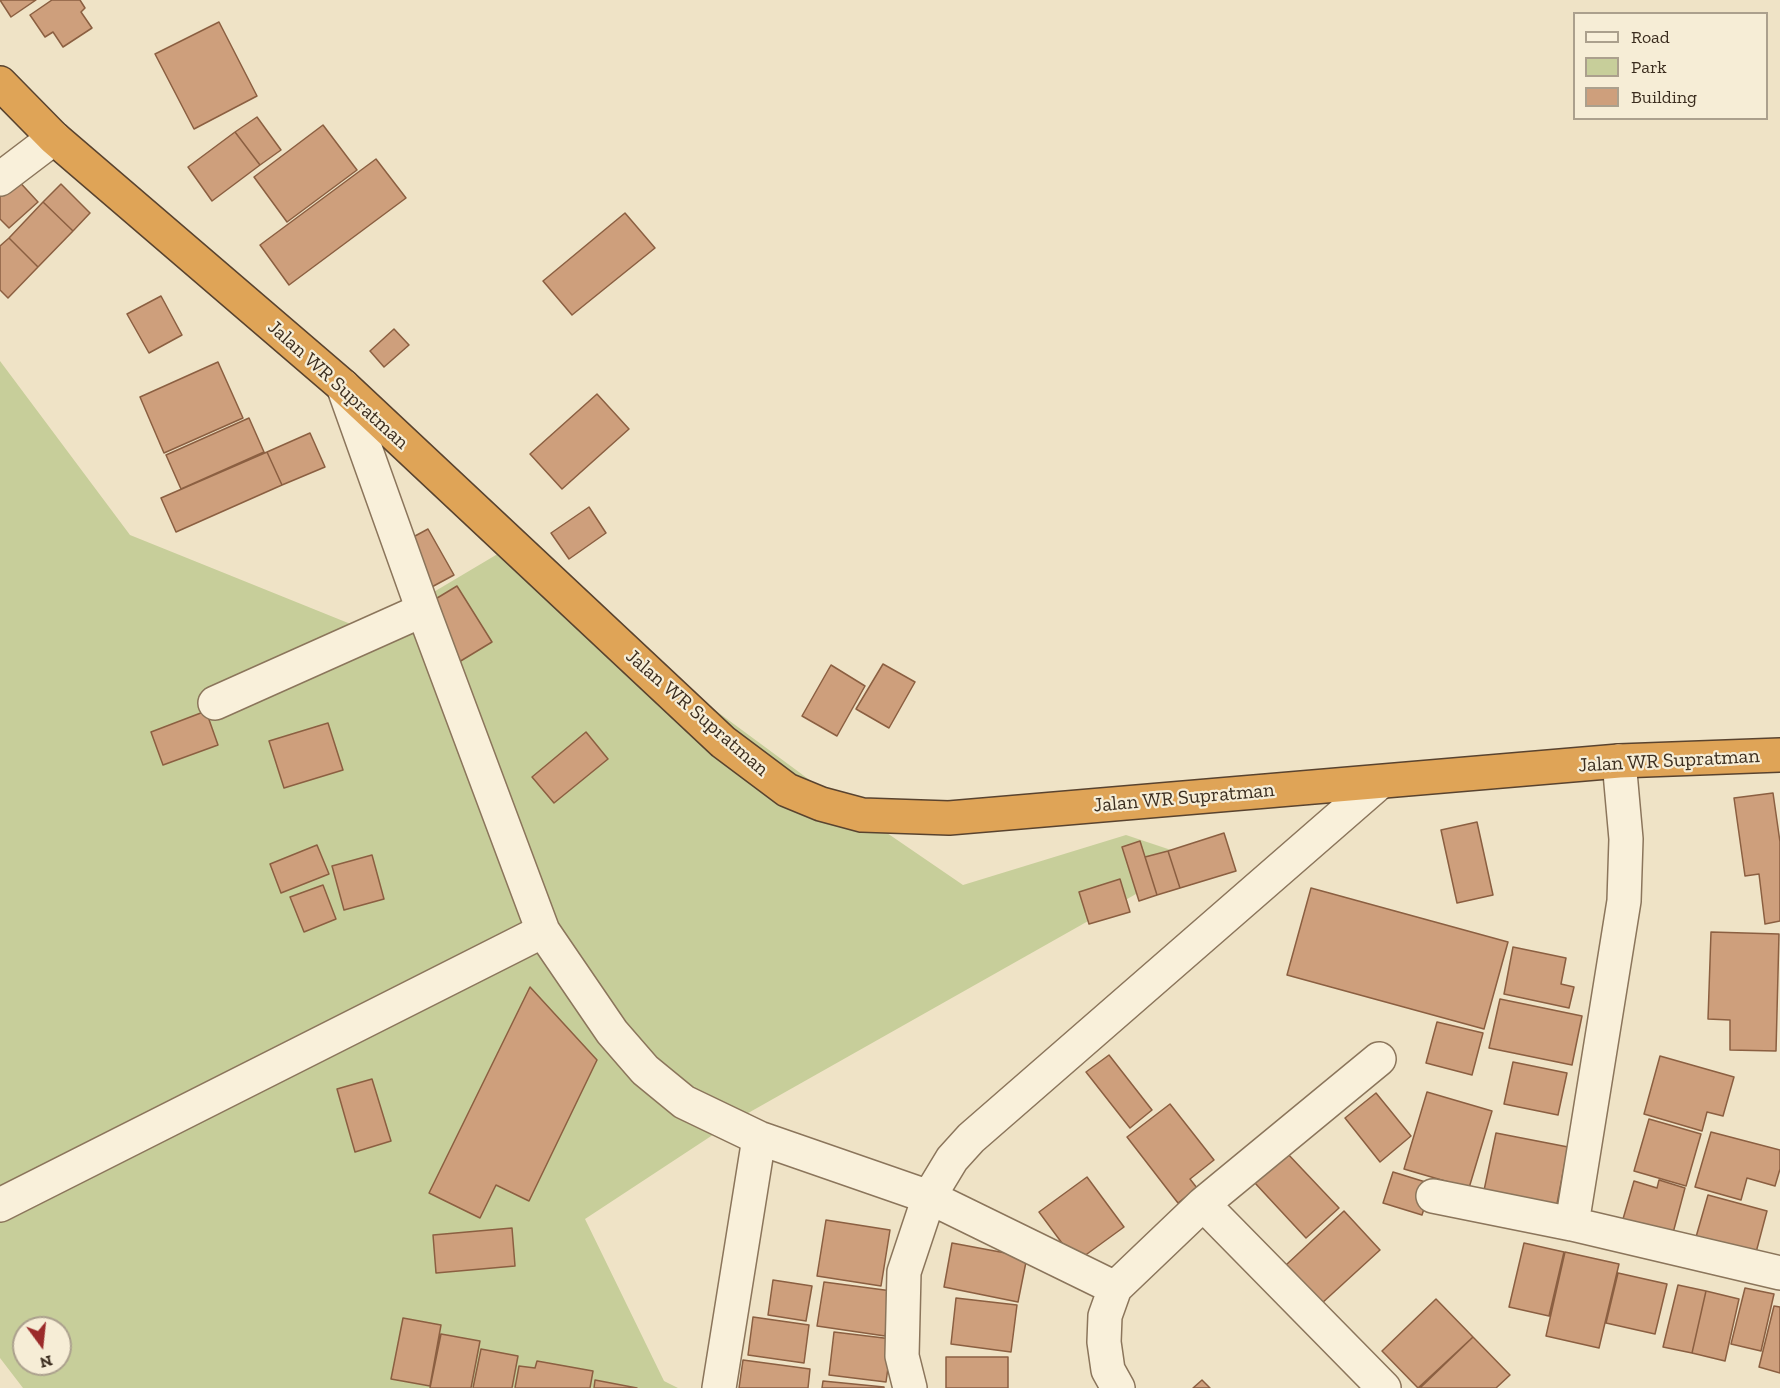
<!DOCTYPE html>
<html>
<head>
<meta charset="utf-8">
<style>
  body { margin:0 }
  #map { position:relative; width:1780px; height:1388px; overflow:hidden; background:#efe3c6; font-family:"Zilla Slab",serif }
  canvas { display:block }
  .legend { position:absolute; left:1573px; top:12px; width:195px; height:108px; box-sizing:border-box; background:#f6edd6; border:2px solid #aba08d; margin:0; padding:8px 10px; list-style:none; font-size:18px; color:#3b2d1f }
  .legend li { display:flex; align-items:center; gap:12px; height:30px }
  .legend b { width:30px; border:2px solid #aba08d }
  .north { position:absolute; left:12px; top:1316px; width:60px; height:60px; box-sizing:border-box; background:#f6edd6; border:2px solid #aba08d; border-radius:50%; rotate:165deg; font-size:16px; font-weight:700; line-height:24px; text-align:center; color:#3b2d1f }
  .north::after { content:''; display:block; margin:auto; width:21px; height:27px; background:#9b2b2a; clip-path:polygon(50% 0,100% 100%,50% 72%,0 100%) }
</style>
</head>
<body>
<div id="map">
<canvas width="1780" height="1388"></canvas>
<ul class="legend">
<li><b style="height:8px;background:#f9f0da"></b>Road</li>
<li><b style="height:16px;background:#c7ce9a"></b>Park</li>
<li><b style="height:16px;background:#ce9f7c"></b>Building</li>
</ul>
<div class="north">N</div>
</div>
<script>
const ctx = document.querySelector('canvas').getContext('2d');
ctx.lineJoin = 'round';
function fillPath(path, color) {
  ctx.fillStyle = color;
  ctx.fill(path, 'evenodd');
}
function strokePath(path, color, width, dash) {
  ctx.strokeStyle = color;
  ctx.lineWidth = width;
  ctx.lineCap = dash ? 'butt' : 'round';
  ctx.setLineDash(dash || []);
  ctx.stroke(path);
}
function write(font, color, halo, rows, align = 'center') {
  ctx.font = font + ' "Zilla Slab",serif';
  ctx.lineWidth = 4.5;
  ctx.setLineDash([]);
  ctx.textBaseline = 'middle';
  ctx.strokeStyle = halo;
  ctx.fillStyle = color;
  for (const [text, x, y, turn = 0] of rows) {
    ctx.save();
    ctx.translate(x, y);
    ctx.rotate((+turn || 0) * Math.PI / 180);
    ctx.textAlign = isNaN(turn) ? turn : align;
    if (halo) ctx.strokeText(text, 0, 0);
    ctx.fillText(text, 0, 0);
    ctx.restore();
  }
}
fillPath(new Path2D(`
  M0,361L130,535L368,631L501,552L811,781L963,885L1126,835L1198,859L734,1121L585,1219L664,1381L678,1388H23L0,1358ZM24,1328H60V1364H24Z`), '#c7ce9a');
const building = new Path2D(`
  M0,0H36L11,17Z
  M52,0H80L85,8L81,12L92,28L63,47L53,32L45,37L30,15Z
  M219,22L257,96L194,129L155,54Z
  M257,117L281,150L260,165L235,132Z
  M323,125L357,170L287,222L254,177Z
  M235,132L260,165L212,201L188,167Z
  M376,159L406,198L289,285L260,245Z
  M14,176L38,202L9,228L0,219V189Z
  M61,184L90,213L73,231L43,202Z
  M43,202L73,231L38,267L9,238Z
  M625,213L655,248L572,315L543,281Z
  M9,238L38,267L8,298L0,290V246Z
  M161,296L182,335L149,353L127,314Z
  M394,329L409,345L384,367L370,351Z
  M218,362L243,418L164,453L140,397Z
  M597,394L629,429L562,489L530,454Z
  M249,418L264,452L181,489L166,455Z
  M310,433L325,467L282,485L267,452Z
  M267,452L282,485L176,532L161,498Z
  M589,507L606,533L569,559L551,533Z
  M428,529L454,575L428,589L402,543Z
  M457,586L492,642L459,662L424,606Z
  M883,664L915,682L889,728L856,709Z
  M831,665L865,686L837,736L802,716Z
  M206,711L218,745L163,765L151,732Z
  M328,723L343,770L284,788L269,741Z
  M586,732L608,759L554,803L532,777Z
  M1773,793L1780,842V921L1765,924L1759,874L1745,876L1734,798Z
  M1477,822L1493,895L1457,903L1441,830Z
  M1224,833L1236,871L1180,888L1168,851Z
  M1140,841L1157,895L1139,901L1122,847Z
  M317,845L329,874L281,893L270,864Z
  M1168,851L1180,888L1157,895L1145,857Z
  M372,855L384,899L344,910L332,866Z
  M1120,879L1130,912L1089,924L1079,892Z
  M323,885L336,919L304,932L290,897Z
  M1311,888L1508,942L1484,1029L1287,975Z
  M1711,932L1779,934L1776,1051L1730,1050V1020L1708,1019Z
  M1513,947L1566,958L1561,984L1574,987L1569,1008L1504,994Z
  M530,987L597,1060L529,1201L496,1185L480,1218L429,1193Z
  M1500,999L1582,1016L1572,1065L1489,1048Z
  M1437,1022L1483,1033L1472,1075L1426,1063Z
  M1109,1055L1152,1110L1130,1128L1086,1072Z
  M1660,1056L1734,1077L1723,1116L1707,1112L1702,1131L1644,1114Z
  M1513,1062L1567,1073L1558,1115L1504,1104Z
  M372,1079L391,1141L355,1152L337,1089Z
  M1427,1092L1492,1111L1469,1188L1404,1169Z
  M1376,1093L1411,1136L1380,1162L1345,1118Z
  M1170,1104L1214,1160L1190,1179L1197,1188L1178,1203L1127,1137Z
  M1649,1119L1701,1134L1686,1186L1634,1171Z
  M1711,1132L1780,1150V1169L1775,1186L1747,1178L1741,1200L1695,1187Z
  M1496,1133L1568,1147L1555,1214L1482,1200Z
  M1286,1152L1339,1208L1306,1238L1254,1182Z
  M1393,1172L1432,1184L1422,1215L1383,1203Z
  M1087,1177L1124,1227L1076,1262L1039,1212Z
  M1659,1180L1685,1188L1673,1233L1623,1219L1634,1181L1657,1188Z
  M1708,1195L1767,1211L1754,1260L1694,1244Z
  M1344,1211L1380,1250L1321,1304L1286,1265Z
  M826,1220L890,1230L881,1286L817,1276Z
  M512,1228L515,1266L436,1273L433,1235Z
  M952,1243L1027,1257L1018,1302L944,1287Z
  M1524,1243L1564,1252L1549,1316L1509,1307Z
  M1565,1252L1619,1264L1599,1348L1546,1336Z
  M1618,1273L1667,1284L1655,1334L1606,1323Z
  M773,1280L812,1286L806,1321L768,1315Z
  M824,1282L892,1291L885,1336L817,1326Z
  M1678,1285L1706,1291L1692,1353L1663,1347Z
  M1745,1288L1774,1294L1761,1351L1731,1344Z
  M1706,1291L1739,1299L1725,1361L1692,1353Z
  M956,1298L1017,1305L1011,1352L951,1344Z
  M1436,1299L1473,1337L1418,1388L1382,1351Z
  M1774,1306L1780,1307V1373L1759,1367Z
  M753,1317L809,1325L804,1363L748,1355Z
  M403,1318L441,1325L430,1386L391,1379Z
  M834,1332L892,1339L886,1382L829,1375Z
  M441,1334L480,1341L471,1388H430Z
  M1473,1337L1510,1375L1496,1388H1420Z
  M481,1349L518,1356L512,1388H473Z
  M946,1357H1008V1388H946Z
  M743,1360L810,1369L808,1388H739Z
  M537,1361L593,1371L590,1388H515L519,1366L535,1368Z
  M595,1380L637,1388H594Z
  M1202,1380L1210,1388H1193Z
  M823,1381L884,1387V1388H822Z`);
fillPath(building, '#ce9f7c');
strokePath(building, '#8b5f41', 1.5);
const minor = new Path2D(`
  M0,179L54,138
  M343,386L423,610L543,931L612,1032L645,1070L684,1102L759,1138L929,1197L1115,1288
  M215,703L423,610
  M1433,1196L1572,1224L1780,1273
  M1203,1204L1384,1388
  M0,1205L543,931
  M1572,1224L1624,901L1626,839L1619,761
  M719,1388L759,1138
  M910,1388L902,1356L904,1272L929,1197L952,1159L971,1138L1380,782
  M1118,1388L1108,1370L1104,1342L1105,1316L1115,1288L1203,1204L1379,1059`);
const highway = new Path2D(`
  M0,83L54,138L343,386L723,742L787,790L821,804L862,815L949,818L1619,761L1780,755`);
strokePath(minor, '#8b755b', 36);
strokePath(highway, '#59432f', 36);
strokePath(minor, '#f9f0da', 33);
strokePath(highway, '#dfa457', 33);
write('20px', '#3b2d1f', '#f6edd6', [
  ["Jalan WR Supratman",338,385,42],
  ["Jalan WR Supratman",697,713,41],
  ["Jalan WR Supratman",1669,761,-3],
  ["Jalan WR Supratman",1184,798,-5]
]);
</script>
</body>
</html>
